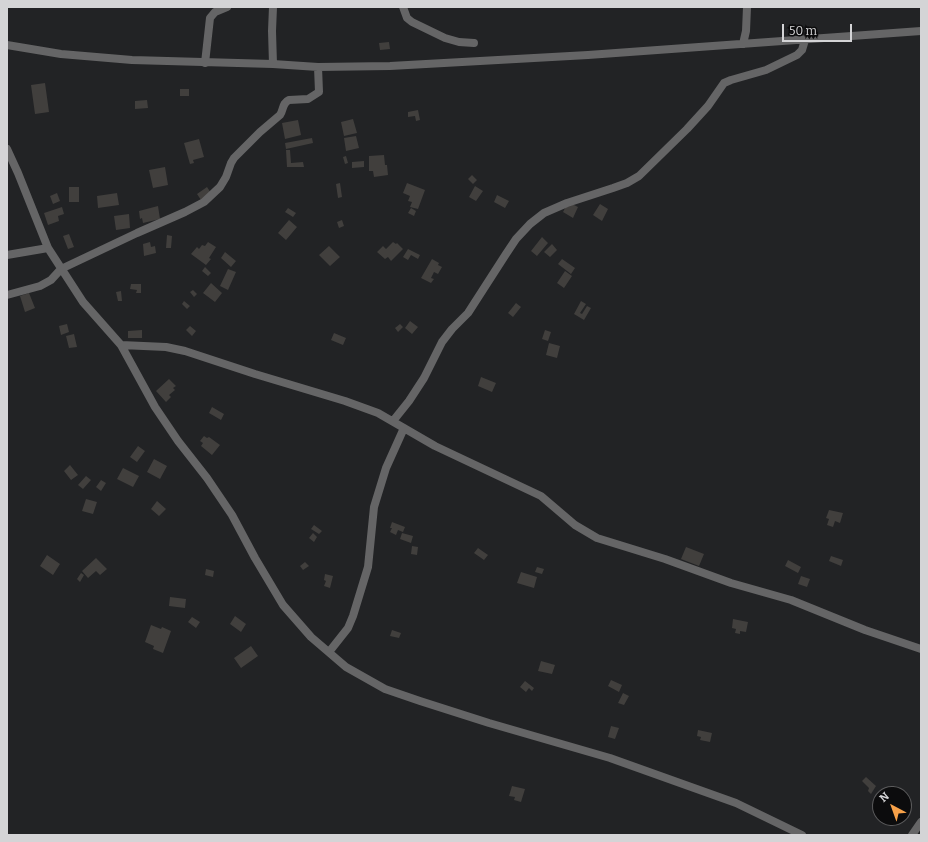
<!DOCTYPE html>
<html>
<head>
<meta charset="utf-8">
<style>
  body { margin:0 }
  #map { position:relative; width:928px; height:842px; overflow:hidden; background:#222325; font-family:Bitter,serif }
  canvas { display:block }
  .frame { position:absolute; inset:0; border:8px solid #d4d4d6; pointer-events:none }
  .north { position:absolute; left:872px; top:786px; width:40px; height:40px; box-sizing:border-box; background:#0c0c0d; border:1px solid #5c5c5d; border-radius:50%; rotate:319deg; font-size:11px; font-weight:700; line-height:16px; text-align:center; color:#d4d4d6 }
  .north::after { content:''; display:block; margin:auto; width:14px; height:18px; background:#f7a149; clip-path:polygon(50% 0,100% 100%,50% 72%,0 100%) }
  .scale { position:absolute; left:782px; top:24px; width:70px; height:18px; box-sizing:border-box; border:2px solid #d4d4d6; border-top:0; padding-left:5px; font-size:12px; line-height:14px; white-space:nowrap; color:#d4d4d6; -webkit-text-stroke:3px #0c0c0d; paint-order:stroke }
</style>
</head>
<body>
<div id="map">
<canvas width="928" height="842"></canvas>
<div class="frame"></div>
<div class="north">N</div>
<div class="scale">50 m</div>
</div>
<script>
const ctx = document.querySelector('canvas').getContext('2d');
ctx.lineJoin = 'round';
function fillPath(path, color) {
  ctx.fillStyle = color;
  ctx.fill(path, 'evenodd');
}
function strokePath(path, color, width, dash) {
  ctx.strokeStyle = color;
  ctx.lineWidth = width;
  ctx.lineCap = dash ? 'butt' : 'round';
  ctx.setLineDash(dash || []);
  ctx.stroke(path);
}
fillPath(new Path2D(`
  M389,42L390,49L380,50L379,43Z
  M45,83L49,112L35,114L31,85Z
  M180,89H189V96H180Z
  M147,100L148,108L135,109V101Z
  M418,110L420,120L416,121L415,116L408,117V112Z
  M353,119L357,133L344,136L341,122Z
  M298,120L301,135L285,139L282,123Z
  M356,136L359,148L346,151L344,138Z
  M312,138L313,143L286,149L285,143Z
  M199,139L204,157L193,160L194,163L190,164L184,143Z
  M286,150H290L291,163L303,162L304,167H287Z
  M384,155L385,165H387L388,175L374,177L373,171H369V156Z
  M346,156L348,163L345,164L343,157Z
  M364,161V167L352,168V162Z
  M165,167L168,185L153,188L149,170Z
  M472,175L477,180L473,184L468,179Z
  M340,183L342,197L338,198L336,184Z
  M407,183L425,190L418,209L410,207L412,202L408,201L410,196L403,193Z
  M475,186L483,191L476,201L469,197Z
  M69,187H79V202H69Z
  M207,187L211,193L201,200L197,194Z
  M57,193L60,201L53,204L50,196Z
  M117,193L119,205L98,208L97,196Z
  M497,195L509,201L505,208L494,202Z
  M568,202L578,207L573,218L563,212Z
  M600,204L608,209L602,221L593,215Z
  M158,206L160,219L143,223L142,218L140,219L139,211Z
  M62,207L64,214L58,216L59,221L48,225L44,213Z
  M288,208L296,213L293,217L285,212Z
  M411,208L416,211L414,216L408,213Z
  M129,214L130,228L116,230L114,216Z
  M289,220L297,227L286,240L278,233Z
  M342,220L344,226L339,228L337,222Z
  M69,234L74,247L68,249L63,236Z
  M167,235L172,236L171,248H166Z
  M542,237L548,243L537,256L531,251Z
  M150,242L151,247L155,246L156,253L144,256L143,244Z
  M208,242L216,247L209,258L211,259L206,265L191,254L197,247L199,249L202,245L205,246Z
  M393,242L396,244L397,243L403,249L391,261L388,257L385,259L377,252L383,246L386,249Z
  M552,244L557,250L550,257L544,252Z
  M329,246L340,257L330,266L319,255Z
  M408,249L420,255L418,259L411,255L408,260L403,257Z
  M225,252L236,261L231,267L221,258Z
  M432,259L439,263L438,265L442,267L438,274L434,272L431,278L434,279L431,283L421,278Z
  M562,259L575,268L571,274L558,264Z
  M205,267L211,273L208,276L202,271Z
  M228,269L236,272L228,290L220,286Z
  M565,271L572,276L564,288L557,283Z
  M211,283L222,293L215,302L203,293Z
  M131,284H141V293H136L137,290L130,289Z
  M193,290L197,294L194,297L190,292Z
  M121,291L122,301H118L116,292Z
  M29,293L35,308L25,312L20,296Z
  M184,301L190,306L187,309L182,304Z
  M581,301L586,304L580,313L582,314L587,306L591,308L584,320L574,314Z
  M516,303L521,307L513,317L508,313Z
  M410,321L418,327L412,334L405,328Z
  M67,324L69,332L61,335L59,326Z
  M400,324L403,327L398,332L395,328Z
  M190,326L196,331L192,336L186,330Z
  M142,330V338H128V331Z
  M545,330L551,332L548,341L542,339Z
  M334,333L346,338L343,345L331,340Z
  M74,334L77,347L69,348L66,336Z
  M549,343L560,346L557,358L546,355Z
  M481,377L496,383L492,392L478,386Z
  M169,379L176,386L173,388L175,390L169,395L171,397L166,402L156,391Z
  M212,407L224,414L221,420L209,413Z
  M204,436L207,438L209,437L220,445L212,455L201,446L203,443L200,441Z
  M138,446L145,451L137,462L130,457Z
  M154,459L167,466L160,479L147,472Z
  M70,465L78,475L71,480L64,471Z
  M123,468L139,476L133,487L117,479Z
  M86,476L91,480L83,489L78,485Z
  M101,480L106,483L101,491L96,487Z
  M86,499L97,502L93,514L82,511Z
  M157,501L166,509L159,516L151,509Z
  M829,510L843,513L840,523L835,521L833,527L827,525L829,519L826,518Z
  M392,522L405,527L403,532L398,530L396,535L390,532L392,528H390Z
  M314,525L322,531L319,534L311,529Z
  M313,533L317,537L314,542L309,538Z
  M402,533L413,536L411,543L400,539Z
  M412,546L418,547L417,555L411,554Z
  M686,547L704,554L699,566L681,559Z
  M478,548L488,555L484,560L474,553Z
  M47,555L60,564L53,575L40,566Z
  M831,556L843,560L841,566L829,561Z
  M96,558L107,569L100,575L96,571L88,578L82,571Z
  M788,560L801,567L798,573L785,566Z
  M305,562L309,566L303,570L300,566Z
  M537,567L544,569L542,574L535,572Z
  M206,569L214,571L213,577L205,575Z
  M521,572L537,577L534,588L517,583Z
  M81,573L84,575L80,582L77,579Z
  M325,574L333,576L330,588L324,586L326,581L324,580Z
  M801,576L810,579L807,587L798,584Z
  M170,597L186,599L185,608L169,606Z
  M235,616L246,624L241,632L230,624Z
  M192,617L200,622L196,628L188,622Z
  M733,619L748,622L746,632L740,631V634L735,633L736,629L732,628Z
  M151,625L161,629L162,627L171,631L163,653L153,649L154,646L145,642Z
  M392,630L401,633L399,638L390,636Z
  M251,646L258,656L241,668L234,658Z
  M541,661L555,665L552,674L538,671Z
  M611,680L622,685L619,692L608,686Z
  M525,681L534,688L532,691L529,688L526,692L520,687Z
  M623,693L629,696L624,705L618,703Z
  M611,726L619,728L615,739L608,737Z
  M698,730L712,733L710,742L700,740L701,737L697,736Z
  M866,777L876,786L871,794L868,791L869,788L862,781Z
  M512,786L525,789L521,802L514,800L515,797L509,796Z`), '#413f3d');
strokePath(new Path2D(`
  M273,7L272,31L273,64
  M403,7L407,18L412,22L445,38L459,42L474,43
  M743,44L746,31L747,7
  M7,45L61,54L132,60L273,64L318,67L390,66L588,55L921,31
  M205,63L210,18L215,12L227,7
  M7,149L18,173L48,248L83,302L121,345L155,407L178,441L207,478L232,515L255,558L283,605L311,637L346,667L385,689L420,701L489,723L610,758L736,803L802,835
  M7,255L48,248
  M7,295L40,286L51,280L61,269L137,233L185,212L204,202L220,187L226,177L231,163L234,158L260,132L280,115C284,109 282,103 289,100L308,99L319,92L318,67
  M121,345L166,347L185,351L255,374L345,401L378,413L435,446L541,496L575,525L597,538L665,559L731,583L791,600L865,630L921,649
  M393,421L409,401L424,378L442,342L452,329L468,313L506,254L516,239L530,224L544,213L567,203L613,188L627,183L639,176L687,129L708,106L724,83L731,80L766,70L797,55L802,50L805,40
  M329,652L348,628L353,616L368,567L374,507L386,468L404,428
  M912,835L921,822`), '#656566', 8);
</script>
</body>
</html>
